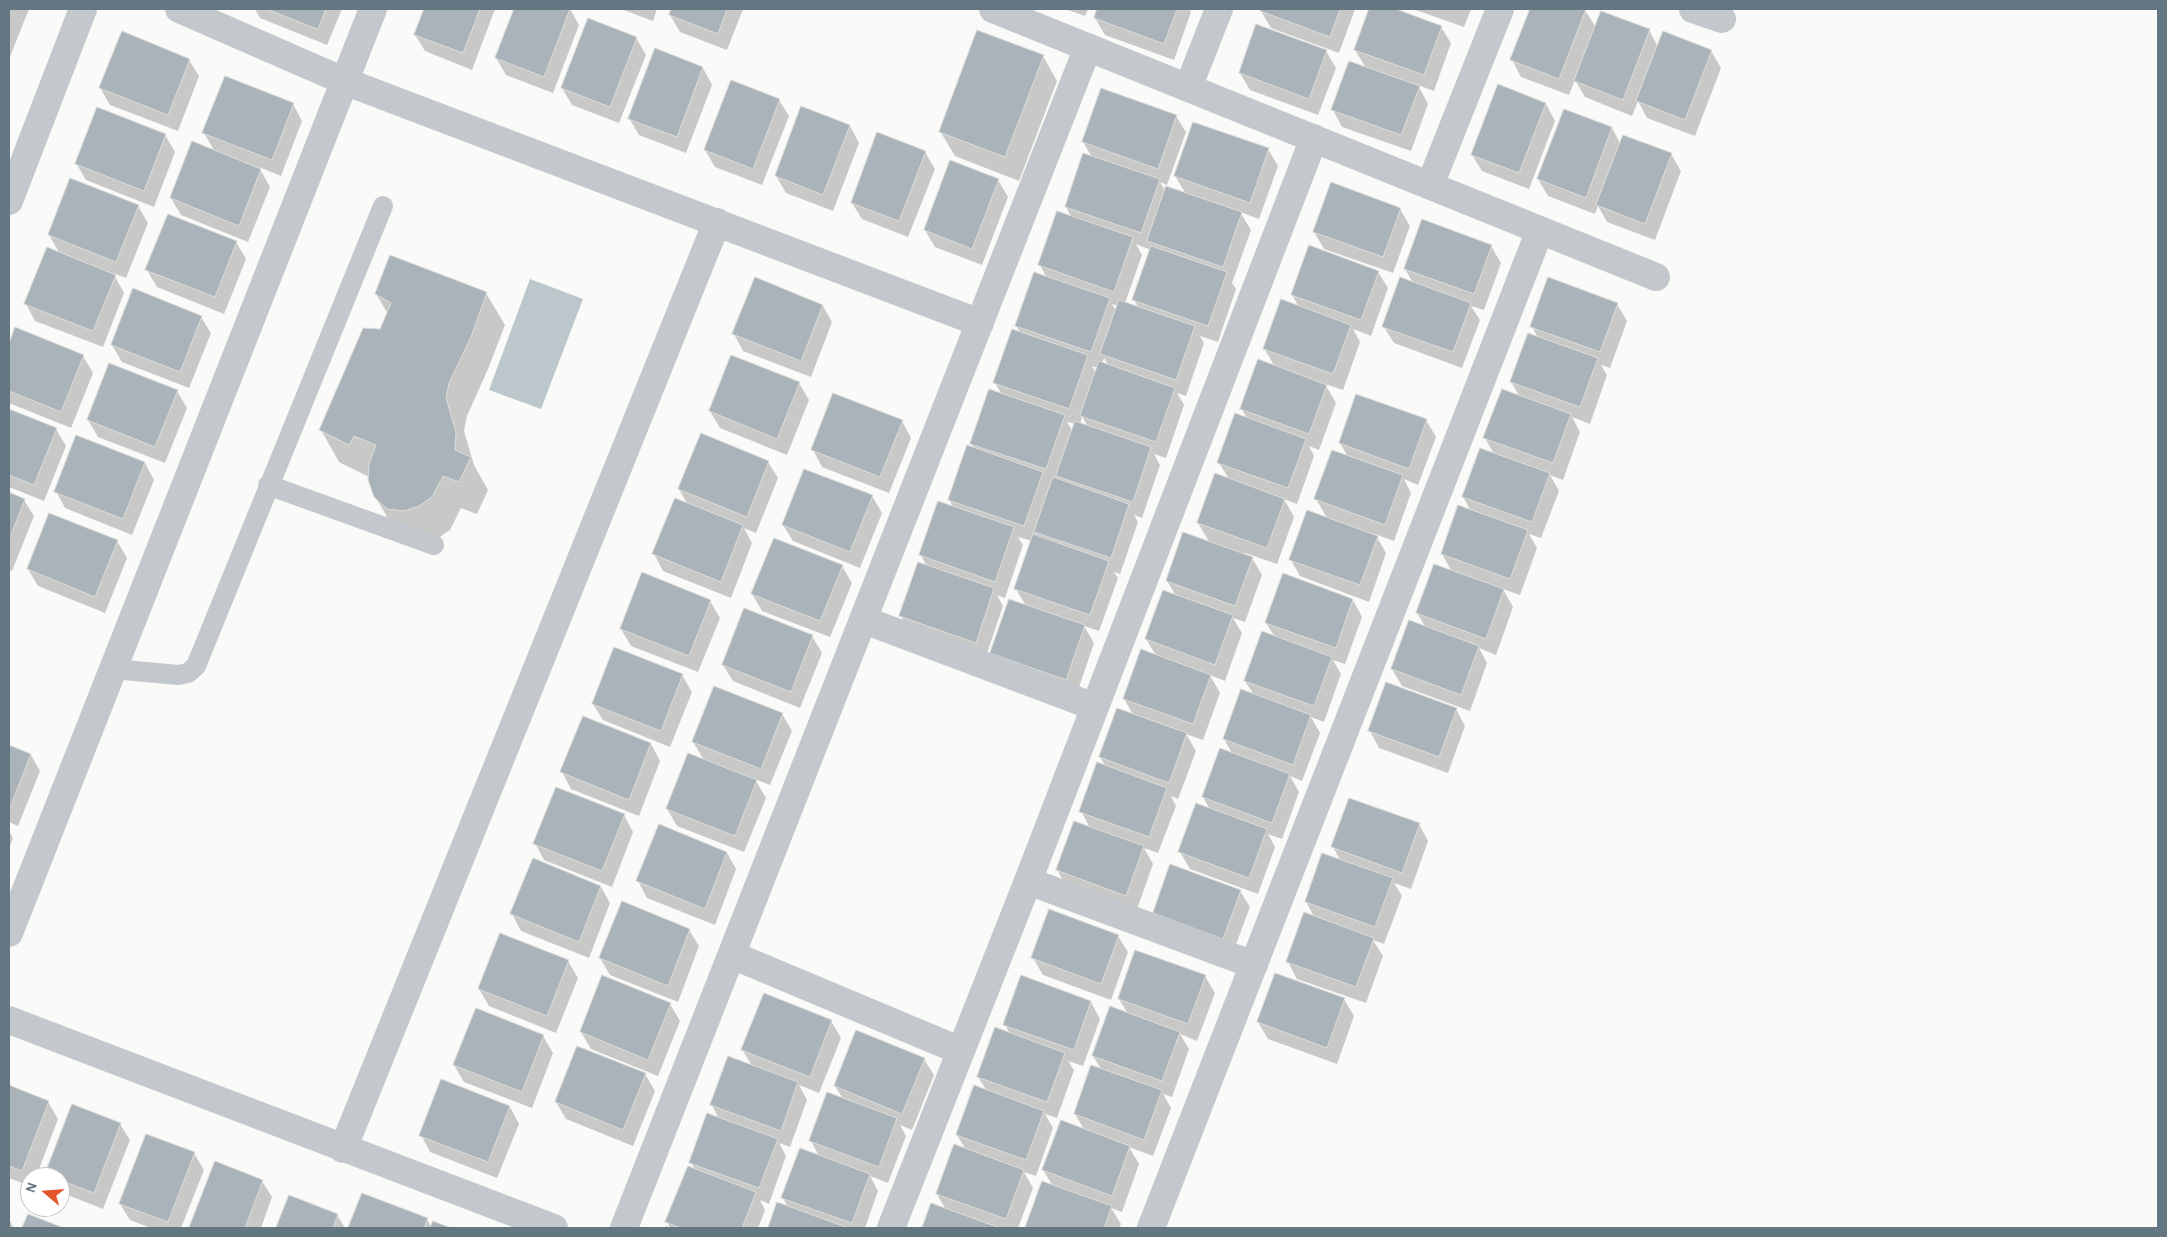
<!DOCTYPE html>
<html>
<head>
<meta charset="utf-8">
<style>
  body { margin:0 }
  #map { position:relative; width:2167px; height:1237px; overflow:hidden; background:#fafaf8; font-family:"Alegreya Sans",sans-serif }
  canvas { display:block }
  .frame { position:absolute; inset:0; border:10px solid #657683; pointer-events:none }
  .north { position:absolute; left:20px; top:1167px; width:50px; height:50px; box-sizing:border-box; background:#fff; border:1px solid #c1c8cd; border-radius:50%; rotate:288deg; font-size:14px; font-weight:700; line-height:20px; text-align:center; color:#657683 }
  .north::after { content:''; display:block; margin:auto; width:18px; height:22px; background:#e4572e; clip-path:polygon(50% 0,100% 100%,50% 72%,0 100%) }
</style>
</head>
<body>
<div id="map">
<canvas width="2167" height="1237"></canvas>
<div class="frame"></div>
<div class="north">N</div>
</div>
<script>
const ctx = document.querySelector('canvas').getContext('2d');
ctx.lineJoin = 'round';
function fillPath(path, color) {
  ctx.fillStyle = color;
  ctx.fill(path, 'evenodd');
}
function strokePath(path, color, width, dash) {
  ctx.strokeStyle = color;
  ctx.lineWidth = width;
  ctx.lineCap = dash ? 'butt' : 'round';
  ctx.setLineDash(dash || []);
  ctx.stroke(path);
}
fillPath(new Path2D(`
  M530,279L583,299L541,409L489,390Z`), '#bbc7cb');
fillPath(new Path2D(`
  M9,9H29L9,59Z
  M255,9H342L327,45L260,18Z
  M425,9H495L472,70L425,51L415,35Z
  M515,9H570L579,25L553,93L506,75L496,58Z
  M621,9H657L653,21Z
  M673,9H743L727,50L680,32L670,15Z
  M1065,9H1088L1085,16Z
  M1099,9H1189L1191,12L1174,60L1105,35L1095,18Z
  M1262,9H1355L1339,53L1271,28L1261,11Z
  M1370,9H1393L1441,27L1451,43L1434,91L1418,85L1428,104L1411,151L1342,127L1333,110L1366,68L1355,50Z
  M1413,9H1471L1464,27Z
  M1531,9H1583L1585,10L1596,28L1649,30L1658,47L1711,51L1721,68L1695,136L1647,118L1638,101L1632,116L1585,97L1575,80L1569,95L1521,77L1512,60Z
  M636,38L646,55L619,123L572,105L562,88Z
  M1326,51L1336,68L1318,115L1250,90L1240,73Z
  M1043,56L1057,81L1019,181L955,156L940,131Z
  M189,60L199,76L178,131L110,105L100,88Z
  M703,68L712,85L686,153L639,135L629,118Z
  M1498,86L1546,104L1555,121L1529,189L1482,171L1472,155Z
  M779,100L789,116L762,185L715,167L705,150Z
  M293,104L302,121L281,176L259,167L270,187L248,242L181,215L171,198L215,152L204,133Z
  M1565,110L1612,128L1621,145L1671,154L1681,171L1655,240L1607,222L1598,206L1595,214L1548,196L1538,179Z
  M1176,116L1186,132L1167,185L1160,182L1165,191L1186,194L1175,176L1268,149L1278,166L1259,219L1240,212L1251,230L1232,283L1236,289L1218,342L1200,336L1204,343L1186,396L1177,393L1184,405L1166,458L1154,454L1160,465L1142,518L1134,515L1138,522L1120,574L1114,572L1118,578L1099,631L1084,626L1094,643L1076,696L992,653L1026,606L1016,589L1032,541L1018,537L1023,545L1005,598L997,595L1003,606L985,659L910,633L901,616L927,567L921,555L954,508L949,500L975,449L971,443L1002,395L995,383L1021,333L1016,326L1047,278L1040,265L1072,218L1066,207L1092,157L1083,142ZM1136,244L1151,250L1134,300L1138,307L1125,303L1142,255ZM1112,304L1118,306L1116,311ZM1104,358L1109,366L1102,364ZM1092,366L1098,368L1096,373ZM1082,416L1088,427L1080,424ZM1067,422L1076,424L1073,432Z
  M850,126L859,143L833,211L786,193L776,176Z
  M165,135L175,152L154,207L86,180L76,163Z
  M925,152L935,169L908,237L862,219L852,203Z
  M998,180L1008,197L982,265L935,247L925,230Z
  M138,206L148,223L126,278L113,273L124,293L103,347L35,321L26,304L60,254L49,235Z
  M1400,209L1410,226L1393,273L1324,249L1314,232Z
  M236,242L246,259L224,314L157,287L147,270Z
  M1491,246L1501,263L1484,310L1471,306L1480,320L1462,368L1394,343L1384,327L1413,283L1405,269Z
  M1378,272L1388,288L1371,336L1353,329L1360,342L1343,390L1325,384L1336,403L1319,450L1309,446L1314,456L1297,504L1284,499L1294,517L1277,564L1245,553L1244,555L1252,558L1262,575L1245,622L1233,618L1242,633L1225,681L1210,675L1220,693L1203,740L1186,734L1196,751L1178,799L1171,796L1176,806L1158,853L1144,848L1153,864L1136,912L1067,887L1057,870L1090,828L1081,811L1106,767L1100,757L1134,716L1124,699L1157,657L1146,639L1176,596L1167,581L1210,543L1198,523L1229,479L1219,463L1247,418L1241,408L1275,367L1264,348L1299,307L1292,295Z
  M486,293L505,325L488,369L467,416L464,431L474,465L488,490L477,514L461,508L450,530L438,538L394,529L375,496L369,477L339,462L321,430L381,330L388,314L376,294Z
  M1617,304L1627,321L1610,368L1601,365L1607,375L1590,424L1572,417L1580,432L1563,480L1550,475L1559,491L1541,538L1529,534L1537,548L1520,595L1503,589L1513,607L1496,655L1479,648L1487,663L1470,711L1402,686L1392,669L1426,628L1417,613L1452,572L1442,554L1471,511L1463,497L1494,454L1485,438L1520,397L1511,382L1538,338L1532,326Z
  M823,306L832,322L811,377L743,351L734,334Z
  M201,317L211,333L189,388L122,362L112,345Z
  M16,329L83,356L93,373L71,428L9,403V347Z
  M799,383L809,400L787,455L720,428L710,411Z
  M177,391L187,408L165,463L98,437L88,420Z
  M9,410L56,429L66,446L44,501L9,487Z
  M1426,420L1436,437L1418,485L1404,479L1411,493L1394,541L1375,534L1386,553L1369,602L1300,576L1291,560L1327,518L1316,499L1348,457L1340,443Z
  M902,421L911,438L889,493L822,467L813,450Z
  M77,437L145,463L154,480L132,535L65,508L56,491Z
  M768,462L778,478L756,533L744,528L752,543L731,598L663,571L654,554L688,505L679,489Z
  M9,494L24,500L34,516L12,571L9,570Z
  M872,496L882,513L860,568L793,541L783,525Z
  M117,541L127,558L105,613L38,586L28,569Z
  M842,566L852,583L830,637L762,611L752,594Z
  M1353,600L1362,617L1345,664L1333,660L1341,674L1324,722L1311,717L1320,733L1302,781L1290,776L1299,792L1282,839L1268,834L1275,847L1258,894L1190,869L1180,852L1210,809L1203,797L1233,755L1224,739L1254,695L1245,681L1275,637L1266,623Z
  M710,601L720,618L698,672L631,646L621,629Z
  M812,636L822,653L800,708L733,681L723,665Z
  M682,675L692,692L670,747L603,720L593,704Z
  M1456,709L1465,726L1448,773L1379,748L1370,731Z
  M782,714L792,731L770,785L755,779L766,798L744,852L677,826L667,809L704,760L693,742Z
  M651,744L660,761L639,816L571,789L562,772Z
  M9,746L31,755L40,771L18,826L9,822Z
  M624,815L633,832L612,887L544,860L535,843Z
  M1419,824L1428,841L1411,889L1394,883L1402,896L1384,944L1373,940L1383,956L1366,1003L1297,979L1288,962L1315,918L1306,902L1340,860L1333,847Z
  M9,831L13,838L9,848Z
  M727,853L736,869L715,925L647,898L638,881Z
  M601,887L610,903L589,958L521,931L512,914Z
  M1240,891L1250,907L1232,955L1164,930Z
  M689,930L699,946L678,1002L610,975L600,958Z
  M1118,936L1128,952L1111,1000L1043,975L1033,958Z
  M568,961L578,978L556,1033L489,1006L479,989Z
  M1205,976L1215,993L1197,1041L1180,1034L1189,1049L1172,1097L1163,1094L1171,1108L1153,1156L1129,1147L1139,1164L1122,1212L1111,1208L1121,1224L1119,1228H1026L1043,1182L1053,1186L1043,1170L1085,1131L1075,1114L1101,1069L1093,1056L1128,1014L1119,999Z
  M1344,999L1354,1016L1337,1064L1268,1039L1258,1022Z
  M1091,1002L1100,1019L1083,1066L1068,1061L1074,1070L1057,1118L1045,1114L1053,1128L1036,1176L1024,1172L1033,1188L1018,1228H923L932,1205L946,1210L937,1194L966,1150L957,1135L987,1091L978,1077L1010,1034L1005,1024Z
  M670,1004L680,1021L658,1076L591,1049L581,1032Z
  M831,1021L841,1038L819,1093L799,1085L807,1100L790,1147L779,1143L786,1156L769,1204L760,1200L765,1210L758,1228H665L666,1226L670,1228L667,1222L695,1170L691,1162L719,1119L712,1105L752,1066L742,1049Z
  M543,1036L553,1053L532,1108L464,1082L454,1065Z
  M924,1059L934,1075L912,1130L900,1125L906,1136L888,1183L870,1176L878,1191L865,1228H769L778,1204L788,1207L783,1198L819,1156L811,1141L843,1099L835,1086Z
  M645,1074L655,1091L633,1146L566,1119L556,1102Z
  M9,1086L48,1102L58,1119L36,1177H30V1186L9,1178Z
  M510,1107L519,1124L497,1178L430,1152L421,1135Z
  M120,1124L130,1140L103,1209L60,1192V1177H48L46,1174Z
  M194,1153L204,1170L181,1228H151L130,1220L120,1204Z
  M216,1163L262,1181L272,1197L261,1228H190Z
  M362,1195L427,1219L432,1228L434,1223L448,1228H350Z
  M290,1197L337,1215L345,1228H278Z
  M9,1219L13,1227V1228H9Z`), '#0003');
const building = new Path2D(`
  M267,9H326L318,29Z
  M424,9H480L463,53L414,35Z
  M514,9H570L544,77L495,58Z
  M671,9H727L718,34L669,15Z
  M1097,9H1177L1164,44L1094,18Z
  M1261,9H1340L1330,37L1260,11Z
  M1369,9H1396L1442,26L1424,75L1354,50Z
  M1530,9H1586L1559,79L1510,60Z
  M1601,11L1650,29L1623,100L1574,81Z
  M588,18L637,37L610,107L561,88Z
  M1256,24L1327,50L1309,99L1239,73Z
  M977,30L1044,55L1005,157L939,132Z
  M122,31L190,59L168,115L99,88Z
  M1663,31L1712,50L1685,120L1636,101Z
  M655,48L703,67L677,137L628,119Z
  M1349,61L1420,86L1401,135L1331,110Z
  M225,76L294,103L272,160L202,133Z
  M731,80L780,99L753,169L704,150Z
  M1498,84L1546,103L1519,173L1471,155Z
  M1101,88L1177,115L1158,169L1082,142Z
  M801,106L850,125L823,195L775,176Z
  M97,107L166,134L144,191L75,164Z
  M1564,109L1612,127L1586,198L1537,179Z
  M1193,122L1269,148L1250,203L1174,176Z
  M877,132L926,151L899,221L851,203Z
  M1623,135L1672,153L1645,224L1596,205Z
  M192,141L261,169L239,226L170,198Z
  M1083,153L1160,179L1141,233L1065,207Z
  M950,160L999,179L972,249L924,230Z
  M70,178L139,205L116,262L48,235Z
  M1331,182L1401,208L1383,257L1313,232Z
  M1166,186L1242,212L1223,267L1147,241Z
  M1057,211L1133,237L1114,292L1038,265Z
  M168,214L237,241L215,297L145,270Z
  M1422,219L1492,245L1474,294L1404,269Z
  M1309,245L1379,271L1361,320L1291,295Z
  M1151,246L1227,272L1208,326L1132,300Z
  M47,247L116,275L93,331L24,304Z
  M390,255L487,292L471,337L449,383L446,398L456,432L455,450L471,457L459,482L443,476L432,497L419,506L404,511L387,509L374,497L368,480L369,464L376,445L354,436L349,445L319,430L363,328L380,329L391,303L375,294Z
  M1034,272L1110,298L1091,352L1015,326Z
  M755,277L823,305L801,361L732,334Z
  M1400,277L1471,303L1453,352L1382,327Z
  M1548,277L1618,303L1600,352L1530,327Z
  M133,288L202,316L180,372L111,345Z
  M1281,299L1351,325L1333,374L1263,349Z
  M1119,300L1195,326L1176,380L1100,354Z
  M15,327L84,355L61,412L9,391V344Z
  M1012,329L1088,355L1069,409L993,383Z
  M1528,333L1598,358L1580,407L1510,382Z
  M731,355L800,382L777,439L709,411Z
  M1258,359L1327,385L1309,434L1240,409Z
  M1099,361L1175,388L1156,442L1080,416Z
  M109,363L178,390L155,447L87,420Z
  M989,389L1065,415L1046,469L970,444Z
  M1502,389L1571,414L1553,463L1483,438Z
  M833,393L903,420L880,477L811,450Z
  M1356,394L1427,419L1409,469L1339,443Z
  M9,409L57,428L34,485L9,475Z
  M1235,413L1306,439L1288,488L1217,463Z
  M1075,421L1151,447L1133,502L1056,476Z
  M701,433L769,461L747,517L678,489Z
  M76,435L145,462L123,519L54,492Z
  M967,445L1043,472L1024,526L948,500Z
  M1480,448L1550,473L1532,522L1462,497Z
  M1332,450L1403,475L1385,525L1314,499Z
  M804,469L873,495L850,552L782,525Z
  M1215,473L1285,499L1267,548L1197,523Z
  M1053,477L1129,504L1111,558L1034,532Z
  M9,492L25,499L9,540Z
  M675,498L743,525L721,582L652,554Z
  M938,501L1014,527L995,582L919,555Z
  M1458,505L1528,530L1510,579L1441,554Z
  M1307,510L1378,536L1360,585L1289,560Z
  M49,513L118,540L95,597L27,569Z
  M1183,532L1253,557L1235,606L1166,581Z
  M1033,534L1109,561L1090,615L1014,589Z
  M774,538L843,565L820,621L751,594Z
  M918,562L994,588L976,643L899,616Z
  M1434,564L1504,589L1486,639L1416,613Z
  M642,572L711,600L689,656L620,629Z
  M1283,573L1353,599L1336,648L1265,623Z
  M1163,590L1233,615L1215,665L1145,639Z
  M1009,599L1085,625L1066,680L990,653Z
  M744,608L813,635L791,692L722,665Z
  M1409,620L1479,646L1461,695L1391,669Z
  M1262,631L1332,657L1314,706L1244,681Z
  M614,647L683,674L661,731L592,704Z
  M1141,649L1211,675L1193,724L1123,699Z
  M1386,682L1457,708L1439,757L1368,731Z
  M714,686L783,713L761,769L692,742Z
  M1241,689L1311,715L1293,765L1223,739Z
  M1117,708L1187,733L1169,783L1099,757Z
  M583,716L651,743L629,800L560,772Z
  M9,745L31,754L9,810Z
  M1220,748L1290,774L1272,823L1202,797Z
  M688,753L757,780L735,836L666,809Z
  M1097,762L1167,788L1149,837L1079,812Z
  M556,787L625,814L602,871L533,844Z
  M1349,798L1420,823L1402,873L1331,847Z
  M1196,803L1267,829L1249,878L1178,852Z
  M1074,821L1144,846L1126,896L1056,870Z
  M659,824L727,852L705,909L636,881Z
  M1322,853L1393,878L1375,927L1305,902Z
  M533,858L601,886L579,942L510,914Z
  M1170,864L1241,890L1223,939L1153,913Z
  M622,901L690,929L668,986L599,958Z
  M1049,909L1119,935L1101,984L1031,958Z
  M1304,912L1374,938L1356,987L1286,962Z
  M500,933L569,960L547,1016L478,989Z
  M1135,950L1206,975L1188,1024L1118,999Z
  M1275,973L1345,998L1327,1048L1257,1022Z
  M602,975L671,1003L648,1060L580,1032Z
  M1021,975L1091,1001L1074,1050L1003,1025Z
  M764,993L832,1020L810,1077L741,1050Z
  M1110,1006L1180,1032L1162,1081L1092,1056Z
  M476,1008L544,1035L522,1092L453,1065Z
  M995,1027L1065,1053L1047,1102L977,1077Z
  M856,1030L925,1058L902,1114L834,1086Z
  M577,1046L646,1073L623,1130L555,1102Z
  M728,1056L798,1082L781,1131L710,1105Z
  M1091,1065L1162,1090L1144,1140L1074,1114Z
  M441,1079L510,1106L488,1162L419,1136Z
  M9,1085L49,1101L22,1171L9,1166Z
  M974,1085L1044,1111L1026,1160L956,1135Z
  M827,1092L897,1118L879,1167L809,1141Z
  M72,1104L121,1123L94,1193L60,1180V1177L45,1174Z
  M707,1113L778,1139L759,1188L689,1163Z
  M1061,1120L1130,1146L1112,1196L1042,1170Z
  M146,1134L195,1152L168,1222L119,1204Z
  M954,1144L1024,1170L1006,1219L936,1194Z
  M800,1148L870,1174L852,1223L781,1198Z
  M215,1161L263,1180L245,1228H189Z
  M688,1166L756,1192L742,1228H681L665,1222Z
  M1042,1181L1112,1206L1104,1228H1025Z
  M362,1193L428,1218L424,1228H348Z
  M289,1195L338,1214L333,1228H276Z
  M777,1202L848,1228H768Z
  M931,1203L1000,1228H922Z
  M28,1214L64,1228H22Z
  M433,1221L451,1228H430Z`);
fillPath(building, '#aab3b9');
strokePath(building, '#dcdcda', 1);
strokePath(new Path2D(`
  M268,485L434,545
  M113,669L178,675L188,673L196,666L383,206`), '#c3c8cc', 20);
strokePath(new Path2D(`
  M179,9L344,81L980,323
  M993,9L1656,277
  M1693,9L1722,19
  M1188,88L1219,9
  M1430,185L1500,9
  M9,201L83,9
  M864,620L1095,707
  M1028,881L1254,965
  M9,933L373,9
  M732,955L961,1051
  M9,1020L554,1228
  M343,1149L717,222
  M624,1228L1088,47
  M891,1228L1028,881L1314,138
  M1151,1228L1540,230`), '#c3c8cc', 28);
</script>
</body>
</html>
